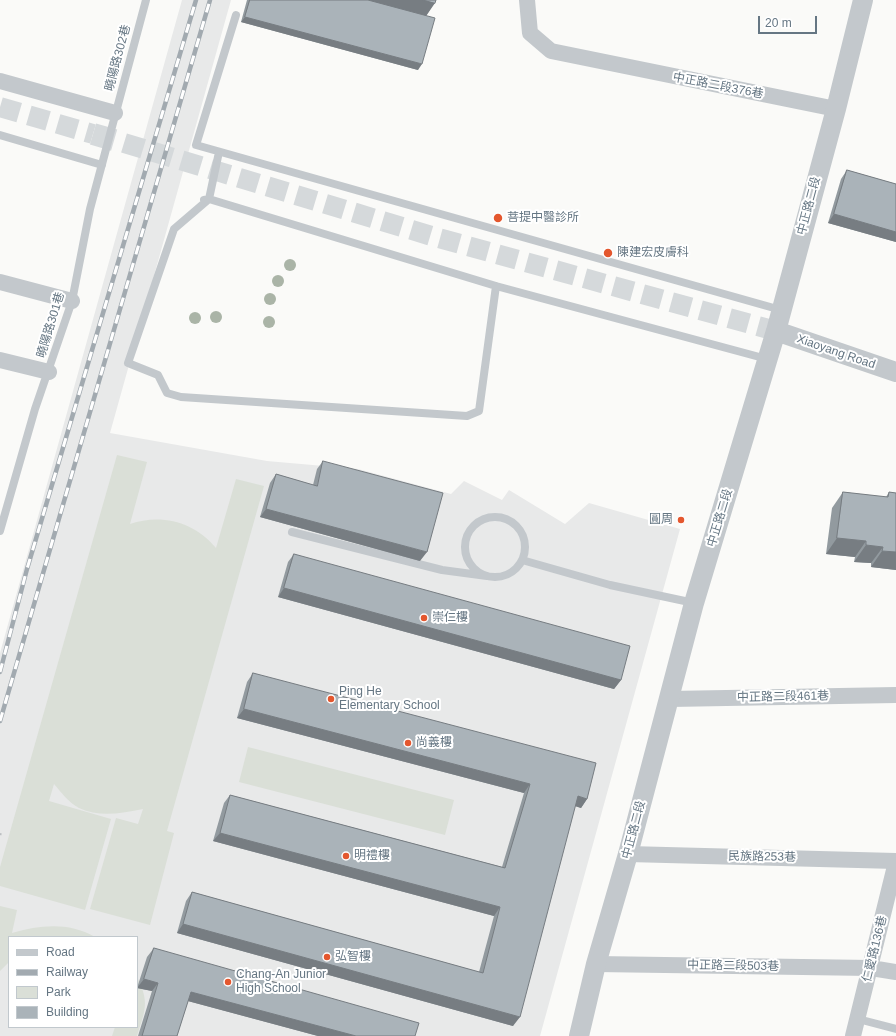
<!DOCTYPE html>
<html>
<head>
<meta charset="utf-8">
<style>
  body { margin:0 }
  #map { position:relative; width:896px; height:1036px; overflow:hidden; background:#fafaf8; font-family:Arial,sans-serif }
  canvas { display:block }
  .legend { position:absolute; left:8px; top:936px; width:130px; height:92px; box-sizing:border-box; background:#fff; border:1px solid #c1c8cd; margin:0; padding:5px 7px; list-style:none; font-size:12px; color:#657683 }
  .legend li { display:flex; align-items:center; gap:8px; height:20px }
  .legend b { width:20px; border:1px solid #c1c8cd }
  .scale { position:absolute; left:758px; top:16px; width:59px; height:18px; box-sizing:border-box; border:2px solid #657683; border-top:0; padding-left:5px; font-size:12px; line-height:14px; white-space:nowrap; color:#657683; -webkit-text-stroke:3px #fff; paint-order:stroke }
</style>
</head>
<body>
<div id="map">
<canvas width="896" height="1036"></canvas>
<ul class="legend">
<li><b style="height:5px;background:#c3c8cc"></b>Road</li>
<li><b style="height:5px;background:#a2aab0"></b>Railway</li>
<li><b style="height:11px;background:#dadfd7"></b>Park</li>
<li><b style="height:11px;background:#aab3b9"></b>Building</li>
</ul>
<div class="scale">20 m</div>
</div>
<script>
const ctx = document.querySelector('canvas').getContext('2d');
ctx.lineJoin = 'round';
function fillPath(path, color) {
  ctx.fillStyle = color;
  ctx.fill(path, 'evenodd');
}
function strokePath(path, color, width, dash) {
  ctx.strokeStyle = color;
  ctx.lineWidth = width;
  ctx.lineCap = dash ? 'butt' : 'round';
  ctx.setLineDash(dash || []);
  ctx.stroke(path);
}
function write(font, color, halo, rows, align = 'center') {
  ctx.font = font + ' Arial,"Noto Sans TC",sans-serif';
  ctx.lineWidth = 4;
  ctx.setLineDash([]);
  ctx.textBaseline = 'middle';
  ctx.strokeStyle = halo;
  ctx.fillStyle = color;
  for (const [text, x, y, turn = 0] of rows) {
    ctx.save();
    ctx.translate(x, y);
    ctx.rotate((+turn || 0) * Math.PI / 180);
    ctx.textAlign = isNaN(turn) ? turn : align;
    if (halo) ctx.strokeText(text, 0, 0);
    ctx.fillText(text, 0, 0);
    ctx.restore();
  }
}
fillPath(new Path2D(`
  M182,0H231L110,433L267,461L358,469L451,494L464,481L502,500L509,490L565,524L589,503L680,529L540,1036H0V653ZM9,937H137V1027H9Z`), '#e8e9e9');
fillPath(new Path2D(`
  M117,455L147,462L130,524C161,513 195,522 216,548L236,479L264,486L167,831L174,833L150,925L90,909L116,818L138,824L143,809C122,813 100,818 79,808C69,803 61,792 54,784L49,801L111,819L85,910L0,886V867Z
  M248,747L454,800L445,835L239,782Z
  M0,906L17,910L12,933C40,925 69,922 95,937H9V962L0,971Z
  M137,977C150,1003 145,1010 137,1036H112L115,1027H137Z`), '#dadfd7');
strokePath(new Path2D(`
  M0,107L93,134
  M124,143L435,237L776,331`), '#d5d9db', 20, [20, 10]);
strokePath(new Path2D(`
  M93,134L124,143`), '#d5d9db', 22, [22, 11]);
strokePath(new Path2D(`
  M0,835L1,832`), '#bbbfc2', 2.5, [2, 2]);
strokePath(new Path2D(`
  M236,15L196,145L781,310
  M0,135L102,165
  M204,200L209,199L219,152
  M496,286L479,411L467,416L181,397L167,393L158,375L128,363L174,229L209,199L496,286L767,359
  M465 547a30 30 0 1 1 60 0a30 30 0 1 1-60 0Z
  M0,531L35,409L72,301L90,209L146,0
  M292,532L442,570L487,576
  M522,560L610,585L694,603
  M858,1019L896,1029`), '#c3c8cc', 8);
strokePath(new Path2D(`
  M527,0L530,33L551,51L836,109
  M0,81L115,113
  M0,282L72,301
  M0,360L49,372
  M670,699L896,695
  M628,854L896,861
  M596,964L871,968L896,972
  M853,1036L896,862`), '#c3c8cc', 16);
strokePath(new Path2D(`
  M776,331L896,372
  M579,1036L596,964L628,854L694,603L776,331L836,109L863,0`), '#c3c8cc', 20);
const rail = new Path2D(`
  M0,672L27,569L196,0
  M0,721L210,0`);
strokePath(rail, '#a2aab0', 4.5);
strokePath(rail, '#fff', 3, [9]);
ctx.fillStyle = '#aab4a7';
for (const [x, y] of [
  [290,265],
  [278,281],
  [270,299],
  [216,317],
  [195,318],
  [269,322]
]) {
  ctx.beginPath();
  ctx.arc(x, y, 6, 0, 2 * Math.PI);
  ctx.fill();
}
fillPath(new Path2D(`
  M247,0H436L426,16L418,70L241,22Z
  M847,170L896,184V242L828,223L841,179Z
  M323,461L420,561L260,517L270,483L276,474L313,485L317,469Z
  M843,492L886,497L889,492L896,493V570L871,567V563L854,562L855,557L826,554L832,508Z
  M294,554L621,680L614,689L278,597L288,562Z
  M253,673L587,799L581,808L575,806L513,1026L177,933L186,901L192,892L479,972L494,916L213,841L224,803L230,795L502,867L524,793L237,718L247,682Z
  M154,948L415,1036H318L188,1001L177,1036H138L152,991L137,988L147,957Z`), '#929a9f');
fillPath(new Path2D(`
  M352,0H423L435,3L424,19Z
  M245,17L422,64L418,70L241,22Z
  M834,214L896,232V242L828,223Z
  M266,509L427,552L420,561L260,517Z
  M837,538L866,541L855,557L826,554Z
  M866,545L883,547L871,563L854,562Z
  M882,551L896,552V570L871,567Z
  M284,588L621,680L614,689L278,597Z
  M244,709L530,784L524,793L237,718Z
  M578,796L587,799L581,808L572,805Z
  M220,833L500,907L494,916L213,841Z
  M183,924L520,1017L513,1026L177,933Z
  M144,979L158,983L152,991L137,988Z
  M191,992L356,1036H318L184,1000Z`), '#777d82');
const building = new Path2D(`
  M250,0H368L435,18L422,64L245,17Z
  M423,0H436L435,3Z
  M847,170L896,184V232L834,214Z
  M323,461L443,493L427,552L266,509L276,474L317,486Z
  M843,492L888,497L889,492L896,493V552L882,551L883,547L866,545V541L837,538Z
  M294,554L630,646L621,680L284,588Z
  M253,673L596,763L587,799L578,796L520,1017L183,924L192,892L483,973L500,907L220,833L230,795L505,868L530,784L244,709Z
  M154,948L419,1023L415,1036H356L191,992L177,1036H142L158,983L144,979Z`);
fillPath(building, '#aab3b9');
strokePath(building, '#777d82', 1);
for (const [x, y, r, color] of [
  [498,218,5,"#e4572e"],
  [608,253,5,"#e4572e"],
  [681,520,4,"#e4572e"],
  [424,618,4,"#e4572e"],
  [331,699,4,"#e4572e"],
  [408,743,4,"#e4572e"],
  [346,856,4,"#e4572e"],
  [327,957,4,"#e4572e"],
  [228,982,4,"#e4572e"]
]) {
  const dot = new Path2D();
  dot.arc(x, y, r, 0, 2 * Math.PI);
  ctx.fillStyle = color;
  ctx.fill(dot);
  strokePath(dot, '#fff', 1.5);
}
write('12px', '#657683', '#fff', [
  ["曉陽路302巷",118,58,-75],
  ["中正路二段376巷",718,86,11],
  ["中正路二段",809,206,-75],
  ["曉陽路301巷",51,325,-73],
  ["Xiaoyang Road",836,352,19],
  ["中正路二段",720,518,-73],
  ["中正路二段461巷",783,697,-1],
  ["中正路二段",634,830,-75],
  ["民族路253巷",762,857,1],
  ["仁愛路136巷",875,949,-76],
  ["中正路二段503巷",733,966,1]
]);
write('12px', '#657683', '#fff', [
  ["菩提中醫診所",507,218],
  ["陳建宏皮膚科",617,253],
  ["圓周",673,520,"right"],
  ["崇仁樓",432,618],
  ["Ping He",339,692],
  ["Elementary School",339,706],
  ["尚義樓",416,743],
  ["明禮樓",354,856],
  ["弘智樓",335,957],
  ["Chang-An Junior",236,975],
  ["High School",236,989]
], 'left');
</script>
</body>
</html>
